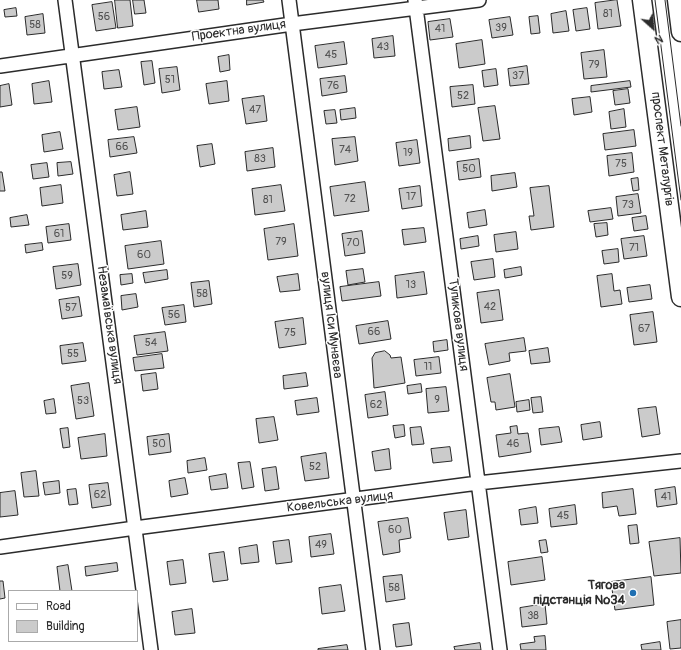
<!DOCTYPE html>
<html>
<head>
<meta charset="utf-8">
<style>
  body { margin:0 }
  #map { position:relative; width:681px; height:650px; overflow:hidden; background:#fff; font-family:Pangolin,sans-serif }
  canvas { display:block }
  .legend { position:absolute; left:8px; top:590px; width:130px; height:52px; box-sizing:border-box; background:#fff; border:1px solid #aaa; margin:0; padding:5px 7px; list-style:none; font-size:12px; color:#2b2b2b }
  .legend li { display:flex; align-items:center; gap:8px; height:20px }
  .legend b { width:20px; border:1px solid #aaa }
  .north { position:absolute; left:633px; top:8px; width:40px; height:40px; -webkit-text-stroke:3px #fff; paint-order:stroke; rotate:153deg; font-size:11px; font-weight:700; line-height:16px; text-align:center; color:#2b2b2b }
  .north::after { content:''; display:block; margin:auto; width:14px; height:18px; background:#2b2b2b; clip-path:polygon(50% 0,100% 100%,50% 72%,0 100%) }
</style>
</head>
<body>
<div id="map">
<canvas width="681" height="650"></canvas>
<ul class="legend">
<li><b style="height:5px;background:#fff"></b>Road</li>
<li><b style="height:11px;background:#cbcbcb"></b>Building</li>
</ul>
<div class="north">N</div>
</div>
<script>
const ctx = document.querySelector('canvas').getContext('2d');
ctx.lineJoin = 'round';
function fillPath(path, color) {
  ctx.fillStyle = color;
  ctx.fill(path, 'evenodd');
}
function strokePath(path, color, width, dash) {
  ctx.strokeStyle = color;
  ctx.lineWidth = width;
  ctx.lineCap = dash ? 'butt' : 'round';
  ctx.setLineDash(dash || []);
  ctx.stroke(path);
}
function write(font, color, halo, rows, align = 'center') {
  ctx.font = font + ' Pangolin,sans-serif';
  ctx.lineWidth = 3;
  ctx.setLineDash([]);
  ctx.textBaseline = 'middle';
  ctx.strokeStyle = halo;
  ctx.fillStyle = color;
  for (const [text, x, y, turn = 0] of rows) {
    ctx.save();
    ctx.translate(x, y);
    ctx.rotate((+turn || 0) * Math.PI / 180);
    ctx.textAlign = isNaN(turn) ? turn : align;
    if (halo) ctx.strokeText(text, 0, 0);
    ctx.fillText(text, 0, 0);
    ctx.restore();
  }
}
const building = new Path2D(`
  M115,0H130L133,26L118,28Z
  M133,0H144L146,13L135,14Z
  M197,0H218L219,9L199,12Z
  M247,0H263L264,2L247,5Z
  M617,0L621,26L598,29L595,3Z
  M112,2L116,28L96,31L92,5Z
  M16,8L17,16L5,17L4,10Z
  M587,8L590,29L576,31L573,10Z
  M566,11L569,31L553,33L551,14Z
  M43,14L45,33L27,35L25,17Z
  M538,16L540,33L531,34L529,17Z
  M510,17L513,35L492,38L489,20Z
  M450,19L453,37L430,40L428,22Z
  M393,36L395,56L374,58L372,39Z
  M482,40L485,64L459,68L456,44Z
  M344,42L347,64L318,68L315,46Z
  M604,50L607,77L584,79L581,53Z
  M229,55L230,70L220,72L218,57Z
  M152,61L155,83L144,85L141,62Z
  M527,66L529,84L510,86L508,69Z
  M177,67L180,90L162,93L159,69Z
  M496,69L498,85L484,87L482,71Z
  M119,70L122,87L104,89L102,72Z
  M345,76L347,92L322,96L320,79Z
  M49,81L52,102L34,104L32,84Z
  M227,81L229,101L209,104L206,84Z
  M630,81L631,87L591,92V86Z
  M9,84L12,105L0,107V86Z
  M473,85L475,104L452,107L450,87Z
  M628,89L630,103L615,105L613,91Z
  M264,96L267,121L246,124L242,99Z
  M590,97L592,112L574,115L572,99Z
  M495,106L500,139L483,141L478,108Z
  M137,107L140,127L118,130L115,110Z
  M355,108L356,118L341,120L340,110Z
  M624,109L626,127L611,129L609,112Z
  M335,110L337,123L326,124L324,111Z
  M634,130L636,146L605,150L603,134Z
  M60,132L63,149L44,152L42,135Z
  M470,136L471,148L449,151L448,139Z
  M134,137L137,153L110,157L108,140Z
  M355,137L358,161L335,165L332,139Z
  M417,140L420,163L399,166L396,143Z
  M212,144L215,164L200,167L197,146Z
  M273,148L275,167L247,171L245,152Z
  M632,153L634,172L609,176L607,156Z
  M479,159L481,177L459,180L457,162Z
  M71,162L73,174L58,176L57,163Z
  M47,163L49,177L33,179L31,165Z
  M0,172H2L5,191H0Z
  M130,172L133,194L117,196L114,175Z
  M515,173L517,187L492,191L491,176Z
  M638,178L639,190L633,191L631,179Z
  M365,182L369,211L334,216L330,187Z
  M61,185L63,203L42,206L40,188Z
  M281,185L285,211L255,215L252,189Z
  M420,186L422,206L402,209L399,189Z
  M549,186L554,227L531,230L529,216H534L530,188Z
  M638,194L641,213L618,216L616,197Z
  M611,208L613,219L590,222L588,211Z
  M485,210L487,225L469,228L467,213Z
  M146,211L148,227L123,230L121,215Z
  M27,215L29,225L11,227L10,218Z
  M646,216L648,229L634,231L632,218Z
  M607,223L608,235L596,237L594,224Z
  M69,224L71,240L48,243L46,227Z
  M294,224L298,256L268,260L264,229Z
  M424,228L426,242L404,245L402,230Z
  M362,231L365,253L345,256L342,234Z
  M516,232L518,249L496,252L494,235Z
  M478,236L479,246L461,249L460,239Z
  M644,236L647,256L624,259L621,239Z
  M161,241L164,264L128,269L125,246Z
  M42,243L43,250L26,253L25,245Z
  M618,249L619,262L604,264L602,251Z
  M493,259L495,277L474,280L471,262Z
  M78,264L81,285L56,289L53,267Z
  M521,267L522,275L505,278L504,270Z
  M363,269L365,282L348,285L346,271Z
  M167,270L168,279L145,283L143,273Z
  M424,272L427,294L397,298L395,276Z
  M132,274L133,283L121,285L120,275Z
  M298,274L300,290L280,292L277,277Z
  M612,274L614,291L620,290L622,304L601,307L597,276Z
  M209,281L212,304L194,307L191,283Z
  M379,282L381,296L342,301L340,287Z
  M650,285L652,299L629,302L627,288Z
  M499,290L503,320L481,323L477,293Z
  M136,294L138,307L122,310L121,296Z
  M79,297L82,316L62,319L59,300Z
  M184,305L186,322L165,325L162,308Z
  M653,312L657,342L634,345L630,315Z
  M303,318L306,344L279,348L275,322Z
  M388,321L391,339L359,344L356,326Z
  M165,332L168,351L137,355L134,336Z
  M524,338L526,351L509,353L510,361L489,365L485,344Z
  M447,340L448,350L434,352L433,342Z
  M83,343L86,361L62,364L60,346Z
  M548,348L550,362L531,364L529,351Z
  M385,351L390,355L391,358L401,357L405,383L374,388L372,358L375,353Z
  M162,354L164,368L135,371L133,358Z
  M439,357L441,373L416,376L414,360Z
  M156,373L158,389L143,391L141,375Z
  M306,373L308,386L284,389L283,376Z
  M510,374L515,407L496,410L495,402H491L487,378Z
  M89,383L94,416L76,419L71,386Z
  M421,384L422,392L408,394L407,386Z
  M446,387L449,411L428,413L426,389Z
  M385,392L388,415L368,418L365,395Z
  M541,397L543,412L533,413L531,398Z
  M317,398L319,412L297,415L295,401Z
  M54,399L56,413L46,414L44,401Z
  M529,400L530,410L517,412L516,402Z
  M656,407L660,434L642,437L638,409Z
  M274,417L278,440L259,443L256,419Z
  M600,422L602,437L583,440L581,425Z
  M404,425L405,436L395,438L393,426Z
  M517,426L518,434L528,433L531,452L499,457L496,435L511,433L510,427Z
  M421,427L424,444L412,445L410,428Z
  M559,427L562,442L541,445L539,429Z
  M68,428L70,447L63,448L60,429Z
  M105,434L107,456L81,459L78,438Z
  M169,434L171,452L149,455L147,437Z
  M450,447L452,461L433,463L431,449Z
  M389,449L391,469L375,471L372,452Z
  M326,453L329,478L305,481L301,457Z
  M205,458L207,470L188,473L187,461Z
  M250,462L254,487L242,489L238,463Z
  M276,467L279,489L265,491L262,469Z
  M36,471L39,496L24,497L21,473Z
  M226,474L228,488L211,490L209,477Z
  M185,478L188,494L171,497L169,481Z
  M59,481L60,493L45,495L43,483Z
  M108,483L111,505L92,508L89,485Z
  M675,487L677,504L657,507L655,490Z
  M76,489L78,504L69,505L67,490Z
  M633,489L636,514L619,516L617,506L603,508L602,493Z
  M15,491L18,515L0,517V493Z
  M575,505L577,524L551,527L549,509Z
  M536,507L538,523L521,525L519,510Z
  M466,510L469,537L448,540L444,513Z
  M408,518L411,538L399,540L400,552L383,555L378,522Z
  M637,525L639,543L630,544L628,526Z
  M331,534L334,554L311,557L309,537Z
  M680,538L681,573L654,576L649,542Z
  M289,540L292,562L276,564L273,542Z
  M546,540L548,552L541,553L539,541Z
  M257,545L259,562L241,564L239,548Z
  M224,552L228,580L213,582L209,554Z
  M542,557L545,580L511,585L508,562Z
  M183,560L186,583L170,585L167,562Z
  M117,563L118,571L86,576L85,567Z
  M68,565L72,591H60L57,567Z
  M402,575L405,599L386,602L383,577Z
  M651,577L654,605L615,610L611,582Z
  M0,581H3L5,598L0,599Z
  M341,585L345,611L322,614L319,588Z
  M545,604L547,624L522,627L520,608Z
  M192,609L195,633L175,635L172,612Z
  M681,620V648L670,649L667,622Z
  M409,623L412,645L396,647L393,625Z
  M545,636L546,650H521L520,644L535,642L534,637Z
  M660,642L661,650H642L641,645Z
  M480,643L481,650H455L454,647Z
  M347,645L348,650H318V649Z`);
fillPath(building, '#cbcbcb');
strokePath(building, '#2b2b2b', 1);
const minor = new Path2D(`
  M65,0L151,650
  M289,0L373,650
  M415,0L500,650
  M0,66L292,24L479,0
  M0,547L135,528L478,483L681,461`);
const secondary = new Path2D(`
  M642,0L681,297
  M677,0L681,32`);
strokePath(minor, '#2b2b2b', 16);
strokePath(secondary, '#2b2b2b', 21);
strokePath(minor, '#fff', 13);
strokePath(secondary, '#fff', 18);
strokePath(new Path2D(`
  M655,0L681,200
  M665,0L681,126`), '#2b2b2b', 1);
for (const [x, y, r, color] of [
  [633,593,4,"#1f6fb2"]
]) {
  const dot = new Path2D();
  dot.arc(x, y, r, 0, 2 * Math.PI);
  ctx.fillStyle = color;
  ctx.fill(dot);
  strokePath(dot, '#fff', 1.5);
}
write('11px', '#535353', null, [
  ["81",608,14],
  ["56",104,17],
  ["58",35,25],
  ["39",501,28],
  ["41",440,29],
  ["43",383,47],
  ["45",331,55],
  ["79",594,65],
  ["37",518,76],
  ["51",170,80],
  ["76",333,86],
  ["52",463,96],
  ["47",255,110],
  ["66",122,147],
  ["74",345,150],
  ["19",408,153],
  ["83",260,159],
  ["75",621,164],
  ["50",469,169],
  ["17",411,197],
  ["72",350,199],
  ["81",268,200],
  ["73",628,205],
  ["61",59,234],
  ["79",281,242],
  ["70",353,243],
  ["71",634,248],
  ["60",144,255],
  ["59",67,276],
  ["13",411,285],
  ["58",202,294],
  ["42",490,307],
  ["57",71,308],
  ["56",174,315],
  ["67",644,329],
  ["66",374,332],
  ["75",290,333],
  ["54",151,343],
  ["55",73,354],
  ["11",428,367],
  ["9",437,400],
  ["53",83,401],
  ["62",376,405],
  ["50",159,444],
  ["46",513,444],
  ["52",315,467],
  ["62",100,495],
  ["41",666,497],
  ["45",563,516],
  ["60",395,530],
  ["49",321,545],
  ["58",394,588],
  ["38",533,616]
]);
write('13px', '#2b2b2b', '#fff', [
  ["Проектна вулиця",239,31,-8],
  ["проспект Металургів",662,149,83],
  ["Незамаївська вулиця",109,325,82],
  ["вулиця Іси Мунаєва",331,325,83],
  ["Тупикова вулиця",458,325,83],
  ["Ковельська вулиця",340,502,-7]
]);
write('bold 13px', '#2b2b2b', '#fff', [
  ["Тягова",625,586],
  ["пiдстанцiя №34",625,601]
], 'right');
</script>
</body>
</html>
